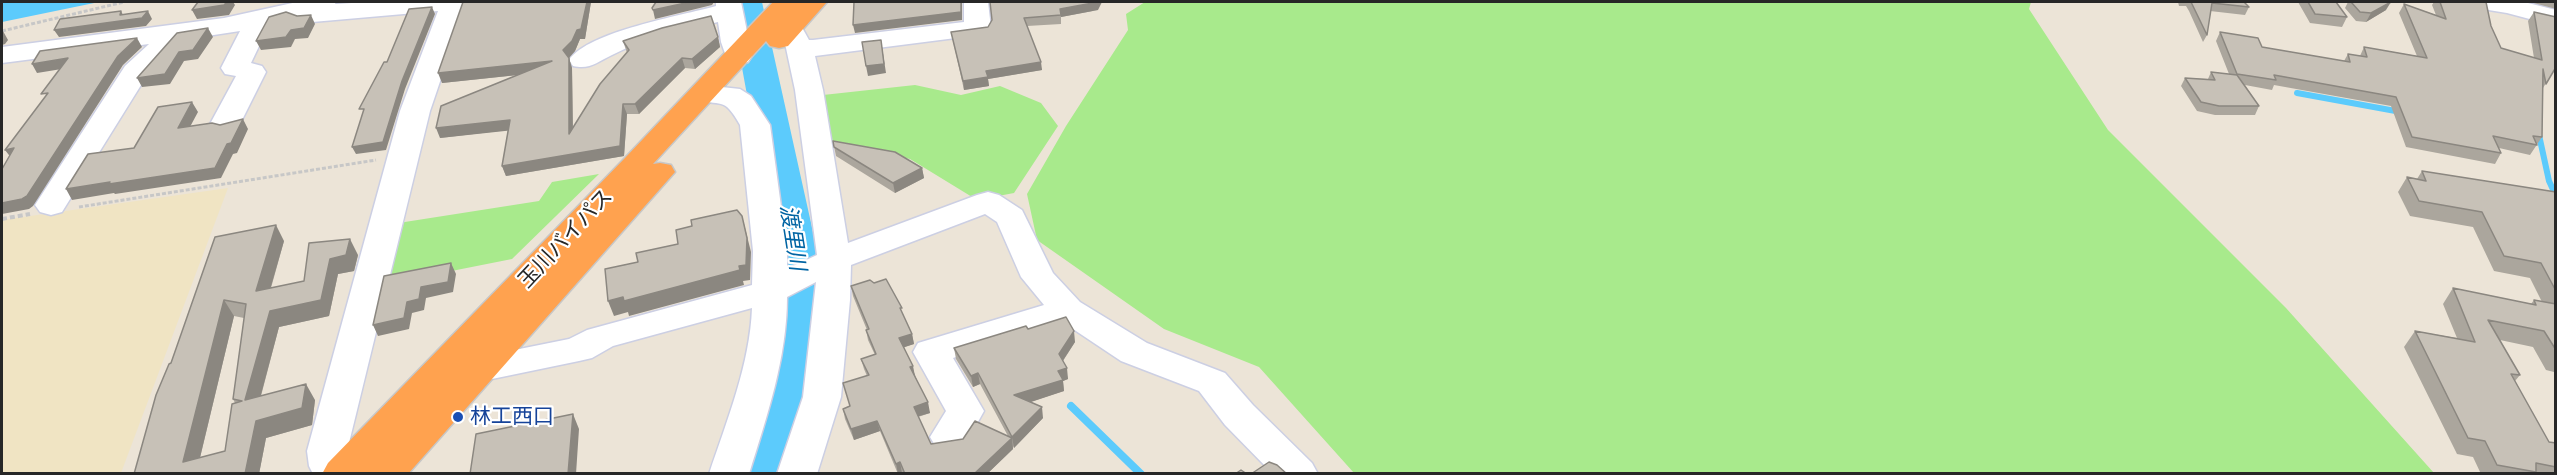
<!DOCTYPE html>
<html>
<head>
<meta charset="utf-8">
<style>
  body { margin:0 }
  #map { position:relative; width:2557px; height:475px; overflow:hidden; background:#ece4d7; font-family:Arial,sans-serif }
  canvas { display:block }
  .frame { position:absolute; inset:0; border:3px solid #272727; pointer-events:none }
</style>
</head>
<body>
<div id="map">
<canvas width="2557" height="475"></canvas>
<div class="frame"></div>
</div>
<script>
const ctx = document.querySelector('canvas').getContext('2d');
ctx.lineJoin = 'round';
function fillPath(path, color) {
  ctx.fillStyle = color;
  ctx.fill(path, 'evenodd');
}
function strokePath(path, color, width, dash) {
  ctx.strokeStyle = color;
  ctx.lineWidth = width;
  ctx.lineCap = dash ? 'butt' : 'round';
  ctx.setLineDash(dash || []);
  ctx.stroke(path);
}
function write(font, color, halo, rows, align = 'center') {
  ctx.font = font + ' Arial,"Noto Sans JP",sans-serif';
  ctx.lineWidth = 4.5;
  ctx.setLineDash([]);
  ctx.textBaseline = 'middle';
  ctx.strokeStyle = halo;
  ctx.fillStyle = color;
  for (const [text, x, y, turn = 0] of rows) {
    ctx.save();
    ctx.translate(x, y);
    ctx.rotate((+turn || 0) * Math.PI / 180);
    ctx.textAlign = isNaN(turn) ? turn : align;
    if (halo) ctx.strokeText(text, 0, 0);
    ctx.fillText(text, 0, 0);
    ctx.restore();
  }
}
fillPath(new Path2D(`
  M228,188L121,473H2V220Z`), '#f0e4c3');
fillPath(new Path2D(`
  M1145,2H2031L2029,9L2108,130L2286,308L2434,473H1354L1259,367L1164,329L1037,240L1027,194L1066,126L1128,30L1126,14Z
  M915,85L961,95L1000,86L1041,103L1058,126L1014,193L977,200L910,159L828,141L823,95Z
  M599,174L512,259L376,286L392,224L539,201L552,182Z`), '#a8ea8c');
fillPath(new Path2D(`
  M2,2H99L2,22Z`), '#5ccbfc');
strokePath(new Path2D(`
  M2297,93L2401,112
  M2539,135L2549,181L2556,196`), '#5ccbfc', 6);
strokePath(new Path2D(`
  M1071,406L1141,474`), '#5ccbfc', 8);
fillPath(new Path2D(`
  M730,2H762L819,259L821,291L807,401L783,474H731L759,401L777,291V259Z`), '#5ccbfc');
const minor = new Path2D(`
  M297,2H336L335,4L368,2H467L430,111L347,451L349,463L355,474H313L309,466L307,451L400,111L438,11L301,23L291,19L269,25L251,63L262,66L266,72L240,124L235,130L225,133L215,130L210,124L236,76L225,74L221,68L240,31L181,40L162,64L146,77L62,212L51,215L40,212L35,205L125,66L149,44L2,63V47L224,18Z
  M716,2H741L752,56L748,62L738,64L728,62L721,42L718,22C682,31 645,38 612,55C597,62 590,70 573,66L569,60C589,31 681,16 716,6Z
  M964,2H988L991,28L987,34L815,56L823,90L848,243L977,195L988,192L999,195L1022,210L1053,273L1080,302L1147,343L1225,373L1253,405L1312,463L1318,474H1273L1225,425L1199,391L1121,361L1064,323L953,358L984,411L964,447L950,451L936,447L930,437L946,411L913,352L918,343L1044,305L1021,277L997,222L985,214L851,265L850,300L841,397L817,474H777L803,397L816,282L787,297C787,358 767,416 749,474H709C727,420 750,364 752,308L613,346L592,358L579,361L463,385L450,381L444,372L450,363L569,339L587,330L752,285L753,251L740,125C723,95 722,107 693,100L689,94L693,88L703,85L740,89L751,96L770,125L787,251V269L817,255L795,90L786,48L777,28L781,22L790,20L799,22L809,40H813L964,22Z
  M2466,2H2524L2556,10V26L2507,13L2470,7Z`);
const highway = new Path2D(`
  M773,2H827L788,46L779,48L770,46L766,41L653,164L660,163L671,165L675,172L408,474H322L328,463L625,158Z`);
strokePath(minor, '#cccfe3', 3);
strokePath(highway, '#c7c7c7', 3);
strokePath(new Path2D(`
  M2,31L124,2
  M79,207L376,160`), '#c7c7c7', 3, [4, 2]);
strokePath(new Path2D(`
  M2,219L30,214`), '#c7c7c7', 4, [5, 3]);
fillPath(minor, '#fff');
fillPath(highway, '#ffa24f');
fillPath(new Path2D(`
  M463,2H591L585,39H580L575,51L569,58L572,68L573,128L627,53L623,41L718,37L720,47L695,69L685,68L639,114H627L624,156L506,176L502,166L508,130L440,138L518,75L442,83Z
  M2178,2H2244L2249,7L2245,15L2210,11L2207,35L2203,42L2189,11L2186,6H2179Z
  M2298,2H2336L2347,17L2342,27L2310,23Z
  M2348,2H2351L2386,10L2366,22L2356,21L2345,8Z
  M2434,2H2484L2491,26L2501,48L2534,58L2528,21L2534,12L2556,67L2543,88L2542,137L2530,155L2499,148L2501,153L2495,164L2406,147L2391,106L2274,85L2272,90L2245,85L2259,106L2255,115H2215L2197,111L2181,86L2185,78L2208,79L2211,72L2229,74L2216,41L2220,32L2262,47L2344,61L2348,54L2360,56L2364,47L2417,56L2399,13L2404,4L2436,15L2432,5Z
  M2530,2H2556V9Z
  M1098,10L1061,17V24L1027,26L1042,70L988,79L989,86L964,90L951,32L988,27L992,20Z
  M833,141L922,168L924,178L895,193L836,156Z
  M2422,171L2556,192V374L2554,372L2546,370L2533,347L2500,340L2520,375L2515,381L2549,442L2556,443V474H2481L2473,457L2457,454L2404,347L2415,331L2457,338L2443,304L2453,288L2531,304L2534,300L2542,302L2530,278L2494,271L2473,227L2410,216L2398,192L2407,177L2417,179Z
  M215,237L284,241L271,288L304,281L358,255L354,271L338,274L329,316L279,327L261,396L315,400L312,425L266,438L259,474H134L171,363ZM234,316L244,318L233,399L235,403L225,451L200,458Z
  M851,286L903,316L912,334L914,344L904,347L930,413L918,417L931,444L1008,436L980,384L973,387L956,359L954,348L1028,329L1075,342L1063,361L1068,379L1063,381L1064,391L1030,402L1043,418L1014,448L1013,446V449L987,474H903L902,473L898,474L880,431L854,440L845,419L843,409L849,407L867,376L864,369L861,359L875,355L868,340L866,330H867L853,296Z`), '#aba69d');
fillPath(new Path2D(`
  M227,2H233L235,5L229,15L197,19L192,10Z
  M587,2H591L585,39H580L575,51L567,60L563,50Z
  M690,2H714L712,5L655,19L653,10Z
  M961,2H963H962V20L855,33L853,25Z
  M1098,2H1102L1098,10L1061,17L1060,9Z
  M2391,2L2386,10L2366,22L2371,13Z
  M432,7L435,14L405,89L386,150L356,154L352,147L402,81Z
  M121,11L125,19L148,11L152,19L146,26L59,37L54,30L120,15Z
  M311,15L315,24L308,38L295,39L291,47L261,50L256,41L291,30Z
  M208,28L213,37L198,59L184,61L170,84L142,87L137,78L179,52Z
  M3,31L8,40L5,44L2,45V33Z
  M718,37L720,47L695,69L692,59Z
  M137,38L142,47L123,65L33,206L29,209L2,214V203L118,56Z
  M881,40L886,73L868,76L866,66Z
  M68,58L74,67L37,73L32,64Z
  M569,58L572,68L573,144L569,134Z
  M682,58L685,68L639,114L635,104Z
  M552,61L555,71L442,83L438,73Z
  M1041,62L1042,70L988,79L989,86L964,90L963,81L986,71Z
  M192,102L198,112L184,138L178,128Z
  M623,104L627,114L624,156L506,176L502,166L620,146Z
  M243,119L248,129L237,153L233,154L221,178L115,194L114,193L72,200L66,189L110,182L227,144Z
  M510,120L514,130L440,138L436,128Z
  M14,148L12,159L5,150Z
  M922,168L924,178L895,193L893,183Z
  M742,216L751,252L750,280L743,281L744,285L629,316L628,312L614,316L608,301L739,266Z
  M276,225L284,241L265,307L256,291Z
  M350,239L358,255L354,271L338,274L329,316L279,327L255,417L245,400L270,311L330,259Z
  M451,263L456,274L453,292L426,298L424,310L412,313L409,329L378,336L373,325L407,302L421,287Z
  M224,300L234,316L196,474L183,462Z
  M1074,331L1075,342L1060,365L1059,354Z
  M912,334L914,344L902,348L899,338Z
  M913,366L915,376L912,377L910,367Z
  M1067,368L1068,379L1063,381L1064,391L1016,407L1014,395L1058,371Z
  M978,373L980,384L973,387L971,376Z
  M306,384L315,400L312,425L266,438L259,474H245L256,421Z
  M928,402L930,413L916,417L914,407Z
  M1042,407L1043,418L1014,448L1012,437Z
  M573,414L579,429L576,474H568Z
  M877,421L880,431L854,440L851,429Z
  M1012,438L1013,449L987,474H974Z
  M900,462L902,473L898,474L896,464Z`), '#8b8780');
const building = new Path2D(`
  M198,2H227L224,5L192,10Z
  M463,2H587L581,29L577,30L572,41L563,50L569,58V134L600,84L629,50L623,41L662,28L711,16L718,37L692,59L682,58L635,104H623L620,146L502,166L510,120L436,128L441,106L552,61L438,73Z
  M656,2H690L653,10L652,8Z
  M854,2H961V12L853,25Z
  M990,2H1098L1060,9L1061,15L1024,18L1041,62L986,71L988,77L963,81L951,32L988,27L992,20Z
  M2191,2H2244L2249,7L2212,3L2207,35Z
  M2308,2H2336L2347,17L2315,14Z
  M2351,2H2391L2371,13L2360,12Z
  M2440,2H2486L2491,26L2501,48L2542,60L2534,12L2556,17V67L2546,84L2543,69L2542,137L2533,136L2537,145L2493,136L2501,153L2412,137L2396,97L2274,75L2276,80L2237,74L2220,32L2258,38L2262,47L2350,62L2348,54L2367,57L2364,47L2427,58L2404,4L2446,19Z
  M432,7L402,81L383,142L352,147L364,109H359L384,62H387L409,9Z
  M121,11L120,15L148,11L142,18L54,30L60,19Z
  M286,12L297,16L311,15L304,28L291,30L286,37L256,41L269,17Z
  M208,28L193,50L179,52L165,74L137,78L177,33Z
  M137,38L118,56L27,196L22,199L2,203V169L14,148L5,150L48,93L41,94L68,58L32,64L40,51Z
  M881,40L884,64L866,66L862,42Z
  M2211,72L2237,75L2259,106H2219L2201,102L2185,78L2215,80Z
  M192,102L178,128L212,123L220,125L243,119L231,143L227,144L215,168L109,184L110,182L66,189L88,154L134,148L158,107Z
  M833,141L895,152L922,168L893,183L834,147Z
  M2422,171L2556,192V291L2541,263L2504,256L2482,212L2419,201L2407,177L2426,181Z
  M737,210L742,216L747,238L746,265L739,266L740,270L624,301L623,297L608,301L605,269L638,262L636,253L678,244L676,230L692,226L691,220Z
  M276,225L256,291L304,281L309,243L350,239L346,255L330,259L321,300L270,311L245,400L306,384L302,408L256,421L245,474H134L156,395L169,364L171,363L215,237ZM224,300L246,304L233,399L242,401L232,404L225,451L183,462Z
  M451,263L448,282L421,287L419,299L407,302L404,318L373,325L384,276Z
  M886,279L902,308H900L912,334L899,338L913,366L910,367L928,402L914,407L931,444L963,439L975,421L1012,438L974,474H905L900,462L896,464L877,421L851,429L843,409L850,406L843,383L869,375L861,359L876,354L866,330L869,329L851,286L870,280L874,283Z
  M2453,288L2536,305L2534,300L2556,304V350L2544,331L2488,320L2520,375L2511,374L2549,442L2556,443V467L2536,463V472L2497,465L2485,441L2468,438L2415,331L2475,342Z
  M1066,317L1074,331L1059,354L1067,368L1058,371L1063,380L1014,395L1042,407L1012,437L978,373L971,376L954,348L1026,326L1028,329Z
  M573,414L568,474H470L476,434Z
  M1269,462L1277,465L1287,474H1251Z
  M1241,470L1247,474H1235Z`);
fillPath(building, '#c7c1b7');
strokePath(building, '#8b8780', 1.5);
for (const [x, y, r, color] of [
  [458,417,6,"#1a4fb4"]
]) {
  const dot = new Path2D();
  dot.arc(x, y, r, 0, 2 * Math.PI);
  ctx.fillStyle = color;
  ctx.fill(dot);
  strokePath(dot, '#fff', 2);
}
write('21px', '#272727', '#fff', [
  ["玉川バイパス",566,239,-47]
]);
write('21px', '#164399', '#fff', [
  ["林工西口",470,417]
], 'left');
write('italic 22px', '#0064a3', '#fff', [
  ["渡里川",792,238,81]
]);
</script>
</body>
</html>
